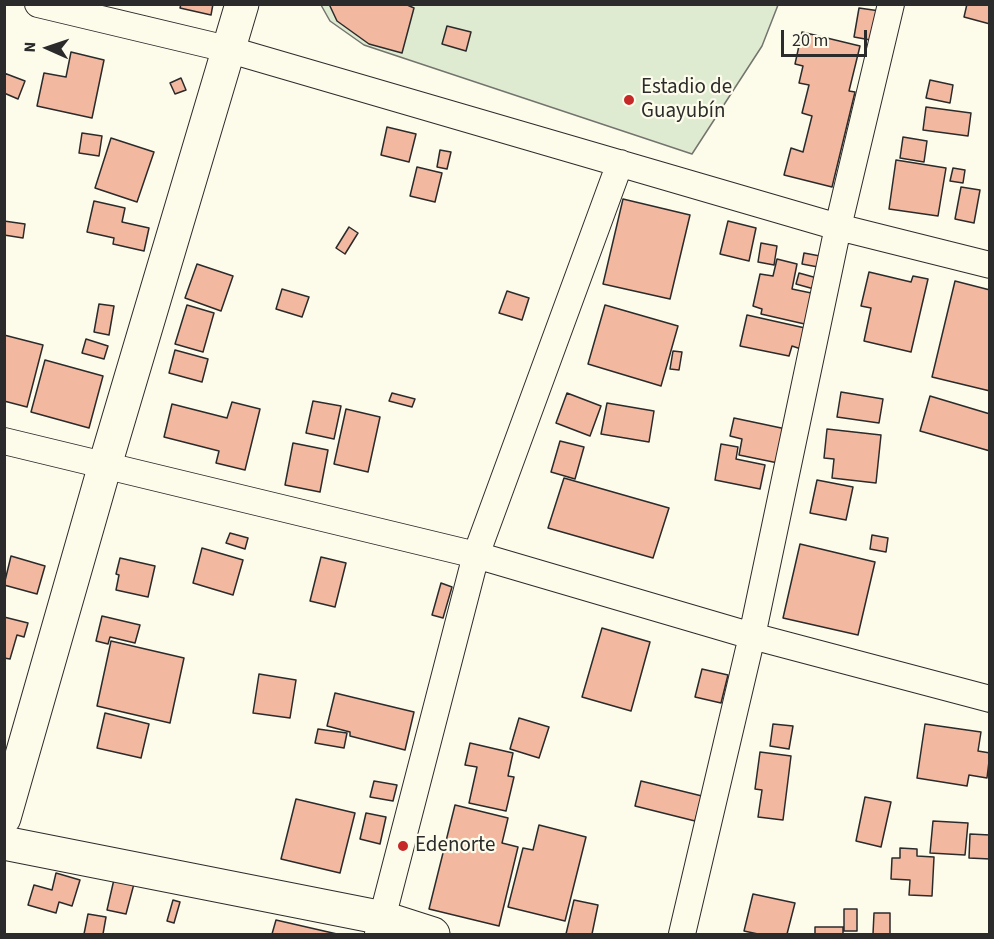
<!DOCTYPE html>
<html>
<head>
<meta charset="utf-8">
<style>
  body { margin:0 }
  #map { position:relative; width:994px; height:939px; overflow:hidden; background:#fdfbea; font-family:"Source Sans 3",sans-serif }
  canvas { display:block }
  .frame { position:absolute; inset:0; border:6px solid #2b2b2b; pointer-events:none }
  .north { position:absolute; left:18px; top:18px; width:60px; height:60px; -webkit-text-stroke:4px #fdfbea; paint-order:stroke; rotate:273deg; font-size:16px; font-weight:700; line-height:24px; text-align:center; color:#2b2b2b }
  .north::after { content:''; display:block; margin:auto; width:21px; height:27px; background:#2b2b2b; clip-path:polygon(50% 0,100% 100%,50% 72%,0 100%) }
  .scale { position:absolute; left:781px; top:30px; width:86px; height:27px; box-sizing:border-box; border:3px solid #2b2b2b; border-top:0; padding-left:8px; font-size:18px; line-height:21px; white-space:nowrap; color:#2b2b2b; -webkit-text-stroke:4px #fdfbea; paint-order:stroke }
</style>
</head>
<body>
<div id="map">
<canvas width="994" height="939"></canvas>
<div class="frame"></div>
<div class="north">N</div>
<div class="scale">20 m</div>
</div>
<script>
const ctx = document.querySelector('canvas').getContext('2d');
ctx.lineJoin = 'round';
function fillPath(path, color) {
  ctx.fillStyle = color;
  ctx.fill(path, 'evenodd');
}
function strokePath(path, color, width, dash) {
  ctx.strokeStyle = color;
  ctx.lineWidth = width;
  ctx.lineCap = dash ? 'butt' : 'round';
  ctx.setLineDash(dash || []);
  ctx.stroke(path);
}
function write(font, color, halo, rows, align = 'center') {
  ctx.font = font + ' "Source Sans 3",sans-serif';
  ctx.lineWidth = 4.5;
  ctx.setLineDash([]);
  ctx.textBaseline = 'middle';
  ctx.strokeStyle = halo;
  ctx.fillStyle = color;
  for (const [text, x, y, turn = 0] of rows) {
    ctx.save();
    ctx.translate(x, y);
    ctx.rotate((+turn || 0) * Math.PI / 180);
    ctx.textAlign = isNaN(turn) ? turn : align;
    if (halo) ctx.strokeText(text, 0, 0);
    ctx.fillText(text, 0, 0);
    ctx.restore();
  }
}
const green = new Path2D(`
  M321,5H778L762,46L692,154L364,45L330,21Z`);
fillPath(green, '#deebd1');
strokePath(green, '#74746e', 1.5);
const building = new Path2D(`
  M181,4H213L211,15L180,8Z
  M329,4H405L414,8L402,53L369,44L337,21Z
  M967,4H990V24L964,17Z
  M859,8L880,11L876,41L854,37Z
  M447,26L471,32L466,51L442,44Z
  M802,32L860,46L849,91L855,92L832,187L784,175L791,148L803,152L812,116L802,113L809,85L799,83L803,66L795,64Z
  M71,52L104,60L92,118L37,106L44,73L66,77Z
  M4,73L25,81L18,99L4,93Z
  M181,78L186,90L175,94L170,83Z
  M930,80L953,85L950,103L926,98Z
  M926,107L971,113L968,136L923,130Z
  M387,127L416,134L409,162L381,155Z
  M82,133L102,136L99,156L79,153Z
  M903,137L927,141L924,162L900,158Z
  M111,138L154,152L137,202L95,188Z
  M440,150L451,152L447,169L437,167Z
  M896,160L946,168L938,216L889,209Z
  M417,167L442,173L435,202L410,196Z
  M953,168L965,170L963,183L950,181Z
  M961,187L980,190L974,223L955,219Z
  M623,199L690,215L670,299L603,284Z
  M94,201L125,208L122,222L149,228L144,251L113,244L114,238L87,232Z
  M4,221L25,224L23,238L4,235Z
  M728,221L756,228L749,261L720,254Z
  M349,227L358,233L345,254L336,248Z
  M761,243L777,246L774,265L758,262Z
  M804,253L820,256L818,267L802,264Z
  M777,259L797,264L792,289L816,294L809,325L761,314L762,309L753,306L760,274L773,276Z
  M197,264L233,276L221,311L185,298Z
  M869,272L911,282L913,276L928,279L911,352L864,341L871,308L861,306Z
  M799,273L817,278L814,289L796,284Z
  M955,281L990,290V391L932,377Z
  M282,289L309,297L302,317L276,309Z
  M507,291L529,298L522,320L499,313Z
  M99,304L114,306L109,335L94,332Z
  M187,305L214,313L203,352L175,344Z
  M605,305L678,326L661,386L588,364Z
  M747,315L805,328L801,349L792,346L789,356L740,346Z
  M4,335L43,345L27,407L4,401Z
  M86,339L108,346L104,359L82,353Z
  M175,350L208,359L202,382L169,373Z
  M673,351L682,352L679,370L670,369Z
  M45,360L103,376L89,428L31,412Z
  M841,392L883,399L879,423L837,417Z
  M392,393L415,399L412,407L389,401Z
  M567,393L601,406L590,436L556,423Z
  M930,396L990,414V451L920,431Z
  M313,401L341,406L334,439L306,433Z
  M232,402L260,409L245,470L216,463L219,451L164,437L172,404L227,418Z
  M607,403L654,411L649,442L601,434Z
  M346,409L380,417L368,472L334,464Z
  M734,418L786,429L778,463L739,455L742,439L730,436Z
  M827,429L881,435L876,483L832,478L834,459L824,458Z
  M560,441L584,447L575,479L551,472Z
  M293,443L328,450L320,492L285,485Z
  M721,444L738,447L736,459L765,465L760,489L715,480Z
  M564,478L669,508L653,558L548,528Z
  M817,480L853,487L846,520L810,513Z
  M230,533L248,538L245,549L226,543Z
  M872,535L888,538L886,552L870,549Z
  M800,544L875,562L858,635L783,618Z
  M202,548L243,560L233,595L193,583Z
  M11,556L45,566L37,594L4,585Z
  M321,557L346,563L335,607L310,601Z
  M120,558L155,566L148,597L116,590L119,575L116,574Z
  M441,583L452,587L443,618L432,615Z
  M102,616L140,625L135,643L110,637L108,644L96,641Z
  M4,617L28,623L24,637L17,635L10,659L4,658Z
  M602,628L650,642L631,711L582,697Z
  M111,641L184,658L170,723L97,706Z
  M702,669L728,675L721,703L695,697Z
  M259,674L296,680L290,718L253,713Z
  M335,693L414,712L405,750L350,736V732L327,726Z
  M105,713L149,724L141,758L97,748Z
  M519,718L549,727L539,758L510,749Z
  M773,724L793,726L789,749L770,746Z
  M925,724L981,732L978,751L990,753L987,778L969,775L967,786L917,778Z
  M318,729L347,733L344,748L315,743Z
  M470,743L513,753L508,776L514,777L506,811L469,803L477,767L465,765Z
  M760,752L791,756L783,820L758,817L762,790L755,789Z
  M374,781L397,785L393,801L370,797Z
  M641,781L702,796L695,821L635,806Z
  M865,797L891,802L881,847L856,841Z
  M296,799L355,813L340,873L281,859Z
  M455,805L508,818L502,843L518,847L499,926L429,909Z
  M366,813L386,817L380,844L360,839Z
  M933,821L968,823L965,855L930,853Z
  M539,825L586,837L565,921L508,907L523,848L533,850Z
  M970,834L990,835V859L969,858Z
  M900,848L917,849V856L934,857L932,896L909,895L910,880L891,879L892,858H900Z
  M56,873L80,880L72,906L59,902L56,913L28,905L34,885L52,890Z
  M115,875L135,880L126,914L107,910Z
  M753,894L795,903L787,934H758L744,931Z
  M173,900L180,902L174,923L167,921Z
  M574,900L598,905L592,934H566Z
  M844,909H857V931H844Z
  M874,913H890V934H873Z
  M88,914L106,917L103,934H84Z
  M276,920L337,934H272Z
  M815,927H843V934H815Z`);
fillPath(building, '#f2b8a0');
strokePath(building, '#2b2b2b', 1.5);
const street = new Path2D(`
  M38,4L227,49L838,227L990,265
  M4,441L476,555L752,636L990,699
  M378,934L476,555L620,163
  M682,934L752,636L838,227L891,4`);
const secondary = new Path2D(`
  M4,818L105,465L242,4`);
const primary = new Path2D(`
  M4,843L383,918L433,934`);
strokePath(street, '#2b2b2b', 28);
strokePath(secondary, '#2b2b2b', 35);
strokePath(primary, '#2b2b2b', 35);
strokePath(street, '#fdfbea', 26);
strokePath(secondary, '#fdfbea', 33);
strokePath(primary, '#fdfbea', 33);
for (const [x, y, r, color] of [
  [629,100,6,"#c62828"],
  [403,846,6,"#c62828"]
]) {
  const dot = new Path2D();
  dot.arc(x, y, r, 0, 2 * Math.PI);
  ctx.fillStyle = color;
  ctx.fill(dot);
  strokePath(dot, '#fdfbea', 2);
}
write('21px', '#2b2b2b', '#fdfbea', [
  ["Estadio de",641,88],
  ["Guayubín",641,112],
  ["Edenorte",415,846]
], 'left');
</script>
</body>
</html>
